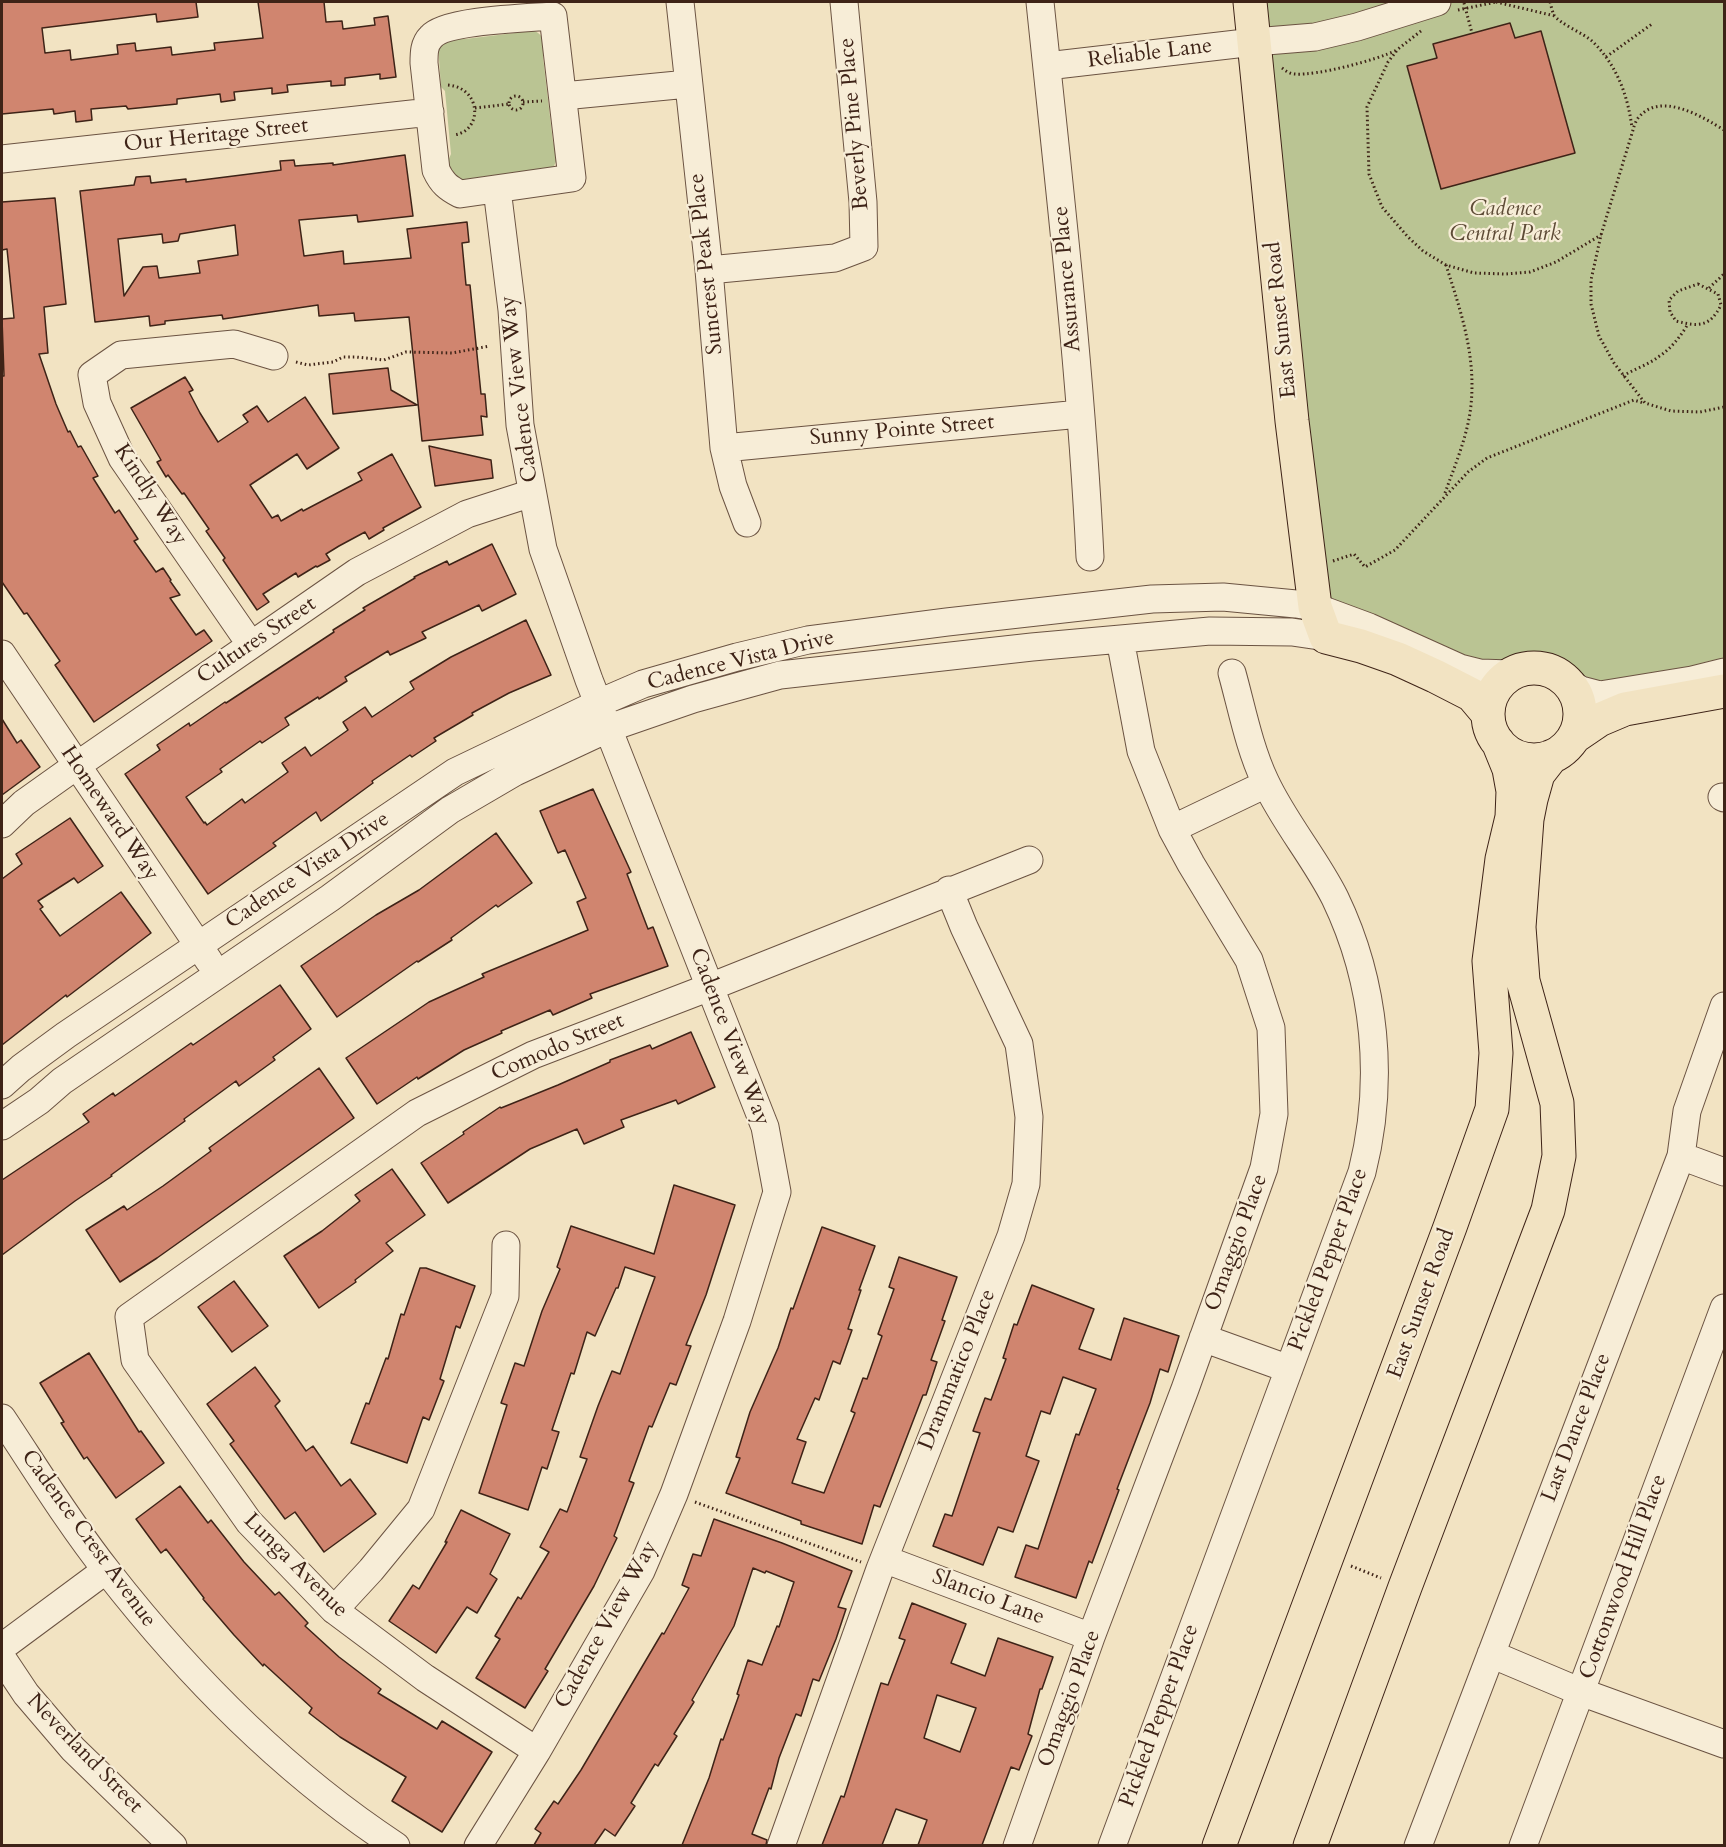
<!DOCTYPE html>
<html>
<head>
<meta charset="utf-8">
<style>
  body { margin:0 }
  #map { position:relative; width:1726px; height:1847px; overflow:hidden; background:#f2e3c2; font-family:Cardo,serif }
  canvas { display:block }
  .frame { position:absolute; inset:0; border:3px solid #3e2317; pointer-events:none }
</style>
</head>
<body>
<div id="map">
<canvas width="1726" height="1847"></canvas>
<div class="frame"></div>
</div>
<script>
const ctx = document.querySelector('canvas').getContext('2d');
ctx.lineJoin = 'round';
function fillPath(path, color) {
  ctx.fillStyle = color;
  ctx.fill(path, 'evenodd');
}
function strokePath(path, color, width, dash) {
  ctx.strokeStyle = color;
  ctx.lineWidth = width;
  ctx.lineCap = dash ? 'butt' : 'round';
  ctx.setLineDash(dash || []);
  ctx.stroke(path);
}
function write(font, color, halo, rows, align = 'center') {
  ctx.font = font + ' Cardo,serif';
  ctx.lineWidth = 4.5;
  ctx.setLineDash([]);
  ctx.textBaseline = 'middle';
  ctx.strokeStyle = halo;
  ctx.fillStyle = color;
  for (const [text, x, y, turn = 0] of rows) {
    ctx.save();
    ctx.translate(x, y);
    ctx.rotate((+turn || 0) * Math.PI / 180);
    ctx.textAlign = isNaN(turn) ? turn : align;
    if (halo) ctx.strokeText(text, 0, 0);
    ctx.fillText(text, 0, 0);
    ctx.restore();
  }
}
fillPath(new Path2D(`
  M1261,2H1724V661L1598,687L1580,684L1558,670L1539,664L1504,668L1474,665L1325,606Z
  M522,29C542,30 547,38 543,57L553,142C558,152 559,159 552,169L481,177C471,184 462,180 452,175L448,161L451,154L445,91L441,87L438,45L459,35L465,39L515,33Z`), '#bac493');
const building = new Path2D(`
  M2,2H196L198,17L157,22L156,14L42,28L45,53L70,50L71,60L118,54L117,45L135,43L136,51L171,47L172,55L215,50L214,43L263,38L258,2H324L326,22L342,21L343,29L375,25L374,18L388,16L396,77L380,79V74L345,78V85L331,86V81L287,85L288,92L272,94V88L234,92L235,100L221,102L220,94L177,99V104L128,109L126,106L91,109L92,120L76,122L75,111L54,114L53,109L2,114Z
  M1510,23L1515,38L1541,31L1575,153L1441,189L1407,66L1437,58L1433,44Z
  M405,155L413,216L358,222L357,215L299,220L304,256L343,251L344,264L411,258L407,229L467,222L469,242L462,243L466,285H470L481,394H485L487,417L481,416L483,435L422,441L409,317L355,321L354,313L319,316L318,305L223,319L222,315L165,321V324L150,326L149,316L95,322L80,191L134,185L136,177L150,176L151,183L186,179V182L281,170L280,161L294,160L295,166L333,163V165ZM235,225L238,255L198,261L200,273L159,278L157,266L143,267L124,296L118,239L162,234L163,243L178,241L180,234Z
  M55,198L66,304L44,307L48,353L39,354L56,404L68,432L70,431L78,447L81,446L98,476L93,478L115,513L119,510L138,539L134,541L156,572L163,568L171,580L170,581L180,595L170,598L196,635L204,630L212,641L94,722L55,665L60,661L27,613L24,614L2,582V376H4L2,319L14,318L7,249L2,250V202Z
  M388,368L391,390L417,405L333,414L329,374Z
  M185,377L193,390L189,392L200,413L218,442L248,422L243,415L257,406L268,422L305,397L339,448L307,469L297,454L250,485L272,518L278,515L281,521L302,509L303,511L362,480L358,473L392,454L421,507L383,528L384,530L369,539L365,532L339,546L326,554L330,560L317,567L316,566L298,577L296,573L263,594L269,602L257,610L223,560L225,558L206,531L209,529L184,493L182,494L168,475L166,477L157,462L161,460L131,408Z
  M429,446L491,460L493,478L435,486Z
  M492,544L516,594L482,611L479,605L422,632L426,638L390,655L388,651L345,677L347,681L319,699L318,697L285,718L289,725L262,743L260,741L220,769L222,772L186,797L204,823L205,822L207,825L242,799L245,803L288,772L282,763L305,747L311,756L348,730L343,722L365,707L372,717L414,689L410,682L451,657L526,620L551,675L509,693L472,713L473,715L434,738L436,741L412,757L410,755L372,781L373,783L321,821L316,812L273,843L276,846L208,894L125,774L160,750L157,745L189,723L190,726L225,702L226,703L334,632L333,630L365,610L363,608L415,578L414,577L447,561L449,565Z
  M2,719L17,743L21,740L40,767L2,795Z
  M593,789L631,872L627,874L648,929L653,927L668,966L590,994L592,998L553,1015L550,1010L501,1031L502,1033L464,1050L418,1079L417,1077L377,1104L346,1058L429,1002L484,977L482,974L588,930L577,902L586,898L565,850L558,853L540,811Z
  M70,818L103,866L78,883L74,878L38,901L43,907L40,909L60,936L121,892L151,933L67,997L66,995L2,1045V879L22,864L16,854Z
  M496,833L532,883L498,907L496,905L451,938L452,940L418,962L417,961L337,1017L301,966L376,915L419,890Z
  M280,985L311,1029L273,1057L275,1060L239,1086L236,1081L184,1119L185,1121L111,1175L112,1176L75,1201L2,1255V1180L89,1122L83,1114L113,1093L115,1096L191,1043L193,1045Z
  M691,1032L715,1087L678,1104L676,1100L621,1120L624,1127L584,1144L577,1129L530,1149L448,1203L421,1163L464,1134L463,1132L500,1107L501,1108L558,1085L610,1062V1060L650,1045L652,1049Z
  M319,1068L354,1118L157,1258L120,1282L86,1230L124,1206L127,1210L163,1186L211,1151L209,1148Z
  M392,1169L425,1215L386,1243L393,1251L355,1280L356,1282L319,1308L284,1256L322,1231L360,1201L355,1195Z
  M674,1185L735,1205L706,1295L686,1345L691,1346L676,1385L670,1383L652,1427L649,1426L629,1481L634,1483L614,1536L617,1538L594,1586L545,1669L548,1671L525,1708L476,1678L500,1639L495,1636L518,1597L521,1599L549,1552L540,1547L560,1509L567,1512L587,1459L580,1457L598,1406L612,1371L620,1374L655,1277L625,1267L618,1288H616L595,1336L587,1332L574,1374L571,1373L552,1430L559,1432L547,1469L542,1467L528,1510L479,1493L507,1405L501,1403L515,1363L524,1366L542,1311L560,1269L557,1267L571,1226L654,1254Z
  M822,1227L875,1246L859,1290H861L848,1329L852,1330L840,1364L833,1361L819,1400L815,1398L797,1439L806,1442L792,1483L824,1493L855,1413L851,1411L863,1378L867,1379L882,1336L878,1334L894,1289L889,1287L899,1257L957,1277L942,1320L945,1321L931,1360L937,1362L926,1395H923L880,1507L874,1505L862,1544L801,1524V1521L726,1493L740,1458L736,1457L750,1412L778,1348L791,1308L793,1309Z
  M420,1268H426L475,1286L460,1328L456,1326L440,1379L444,1381L429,1420L423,1417L407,1463L351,1443L366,1403L369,1404L386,1358L388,1359L401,1314L404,1315Z
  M234,1281L268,1326L232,1352L198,1307Z
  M1032,1285L1094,1309L1079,1349L1111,1360L1124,1318L1179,1336L1168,1372L1160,1369L1150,1403L1117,1489L1119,1490L1102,1536L1092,1563L1089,1561L1076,1598L1015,1577L1026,1545L1038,1549L1076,1434L1079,1435L1096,1389L1063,1377L1050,1414L1041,1411L1026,1456L1039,1461L1013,1532L998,1527L983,1565L933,1546L945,1514L952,1516L980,1433L973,1431L985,1398L991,1400L1006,1359L1003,1358L1014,1324L1017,1325Z
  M89,1353L139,1432L141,1431L164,1463L116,1498L87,1457L84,1459L61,1423L64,1422L40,1383Z
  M255,1367L280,1401L275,1406L306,1451L313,1446L341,1486L350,1479L376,1514L324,1552L295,1512L285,1519L230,1444L234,1441L207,1404Z
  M180,1486L208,1523L211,1520L244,1562L275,1595L279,1592L308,1623L305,1626L339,1657L381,1689L378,1693L437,1729L442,1721L492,1752L442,1832L392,1801L406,1777L340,1737L309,1713L312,1708L264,1664L263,1666L234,1635L203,1599L204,1598L166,1549L161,1553L136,1519Z
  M461,1510L510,1534L490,1574L497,1579L477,1613L467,1607L436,1653L389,1621L413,1585L419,1589L447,1542H445Z
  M714,1519L782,1543L852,1571L838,1607L846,1609L836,1639L819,1681L813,1679L801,1716L796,1714L779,1758L771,1789L769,1788L752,1834L767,1840L766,1845H682L709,1778L721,1739L723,1740L739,1695L737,1694L748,1660L762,1665L777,1626L779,1627L794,1582L766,1571L765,1573L753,1568L734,1626L692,1700L694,1702L674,1734L677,1736L658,1766L655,1764L631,1803L635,1806L615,1836L605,1829L594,1845H534L541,1833L535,1829L554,1801L558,1804L581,1770L662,1633L664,1634L689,1588L682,1585L693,1554L701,1556Z
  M912,1603L966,1624L951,1663L985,1676L998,1638L1053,1657L1042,1689H1040L1028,1734L1032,1736L1019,1770L1011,1767L982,1845H918L927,1820L896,1809L882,1845H822L841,1796L844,1797L881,1683L888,1685L905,1640L899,1638ZM937,1695L976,1708L960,1752L924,1738Z`);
fillPath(building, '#d0856f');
strokePath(building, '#3e2317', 1.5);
const minor = new Path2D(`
  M680,2L709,270L724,448L733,486L747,523
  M1040,2C1059,186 1081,371 1090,557
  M553,16L572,178L460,194C448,188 442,183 436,170L424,63C424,53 424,44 431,37C445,20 529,18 553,16Z
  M1047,66L1254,42L1315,37L1357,27L1437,2
  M563,96L688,84
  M2,159L430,112
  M709,270L835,258L864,247L863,202L844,2
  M724,448L1080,414
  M251,645L122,458L97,403L92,375L121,355L234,344L274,356
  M2,654L209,961
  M1567,682L1581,690L1600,695L1692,680L1724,672
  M1722,797L1724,798
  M2,824L24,803L76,766L357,572L467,514L532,493
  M1172,829L1266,784
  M2,1085L21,1068L66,1035L455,772L599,703L643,684L737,657L808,640L947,622L1152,599L1223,597L1296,604L1315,607L1369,627L1460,668L1480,673L1510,674
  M2,1126L39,1101L62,1081L330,898L450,810L515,772L609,728L693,699L780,675L1032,647L1210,631L1292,632L1326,637
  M1681,1156L1724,1172
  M1203,1338L1289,1369
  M2,1418C36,1469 69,1523 107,1571C188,1675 285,1773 396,1846
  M884,1559L1091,1637
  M334,1610L371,1570L421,1509L505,1296L506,1245
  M2,1647L106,1570
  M1491,1654L1581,1692L1724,1744
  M2,1658L26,1694L73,1749L173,1846
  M537,1751L425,1678L334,1610L249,1522L135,1360L129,1317L417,1113L533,1055L710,987L1029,860
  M478,1846L537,1751L641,1571L674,1494L737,1321L777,1192L765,1127L589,680L543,549L520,425L512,310L497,189
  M781,1846L880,1569L1011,1236L1026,1184L1029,1117L1019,1044L964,927L949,890
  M1017,1846L1091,1637L1185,1389L1264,1168L1274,1114L1271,1028L1249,960L1191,864L1172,829L1141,751L1120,639
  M1112,1846L1362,1172C1385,1081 1376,983 1335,898C1315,858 1284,822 1265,781C1249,747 1242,709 1232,673
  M1418,1846L1681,1156L1687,1111L1724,1006
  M1523,1846L1724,1308`);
const major = new Path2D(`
  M1250,2L1292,421L1315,607L1326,637L1361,646L1398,659L1435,676L1472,695L1488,714
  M1488 714a46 46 0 1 1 92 0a46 46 0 1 1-92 0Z
  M1574,737L1599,720L1625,709L1724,691
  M1219,1846L1450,1227L1492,1109L1496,1053L1489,961L1502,859L1512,817L1513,791L1509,769L1498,742
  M1310,1846L1405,1587L1548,1210L1559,1156L1557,1103L1523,981L1519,927L1527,819L1531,799L1538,774L1552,756`);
strokePath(minor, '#6b5342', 29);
strokePath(major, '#3e2317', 35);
strokePath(new Path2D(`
  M1496,2L1555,16
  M1550,2C1551,5 1552,11 1554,15C1560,24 1583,33 1592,41C1617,65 1628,96 1632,128
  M1464,3L1472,33
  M1458,10L1496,2
  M1421,31L1398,49L1388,62L1367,107L1369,174L1382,207L1408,237L1423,251L1446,265L1474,273L1505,274L1530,272L1556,262L1601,235
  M1606,57L1652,24
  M1282,68C1286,71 1290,74 1295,74C1316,76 1377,60 1397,50
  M448,85C482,88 483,131 454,135
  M509 103a7 7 0 1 1 14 0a7 7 0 1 1-14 0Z
  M523,102L542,101
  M475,108L509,104
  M1724,130C1703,117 1661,91 1639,117C1636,120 1634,126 1633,130L1601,235L1591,280V304L1599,336L1614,363L1645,403L1671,411L1700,412L1724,407
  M1698,284L1718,294L1721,305C1710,327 1699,327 1676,321L1670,312L1669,300L1678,291Z
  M1709,288L1724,274
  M296,362L308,365L333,362L343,357H356L384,360L406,352L452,353L490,346
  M1623,376C1634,369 1648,365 1658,357C1671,349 1680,337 1688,324
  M1445,493C1455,465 1468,435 1471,405C1476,355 1461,312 1446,265
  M1333,561L1354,554L1365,567L1395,550L1468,472L1487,458L1634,400L1643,403
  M695,1502L861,1562
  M1351,1566L1381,1578`), '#3e2317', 3, [1.5, 3]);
strokePath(minor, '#f7edd7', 27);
strokePath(major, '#f2e3c2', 33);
write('22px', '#3e2317', '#f7edd7', [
  ["Reliable Lane",1150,54,-7],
  ["Beverly Pine Place",855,124,-95],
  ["Our Heritage Street",216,136,-6],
  ["Suncrest Peak Place",707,264,-96],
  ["Assurance Place",1068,279,-95],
  ["East Sunset Road",1282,320,-96],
  ["Cadence View Way",520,389,-97],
  ["Sunny Pointe Street",902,431,-5],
  ["Kindly Way",150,495,57],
  ["Cultures Street",257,641,-34],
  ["Cadence Vista Drive",741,661,-14],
  ["Homeward Way",109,814,56],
  ["Cadence Vista Drive",308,871,-34],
  ["Cadence View Way",729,1037,69],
  ["Comodo Street",558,1048,-23],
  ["Omaggio Place",1237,1243,-70],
  ["Pickled Pepper Place",1329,1260,-70],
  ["East Sunset Road",1422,1304,-70],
  ["Drammatico Place",958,1370,-68],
  ["Last Dance Place",1577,1428,-69],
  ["Cadence Crest Avenue",88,1539,54],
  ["Lunga Avenue",295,1566,45],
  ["Cottonwood Hill Place",1624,1577,-70],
  ["Slancio Lane",988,1598,21],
  ["Cadence View Way",607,1625,-61],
  ["Omaggio Place",1070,1699,-70],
  ["Pickled Pepper Place",1160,1716,-70],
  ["Neverland Street",84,1754,46]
]);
write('italic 22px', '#5d4b36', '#f7edd7', [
  ["Cadence",1505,210],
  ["Central Park",1505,235]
]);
</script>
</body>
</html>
